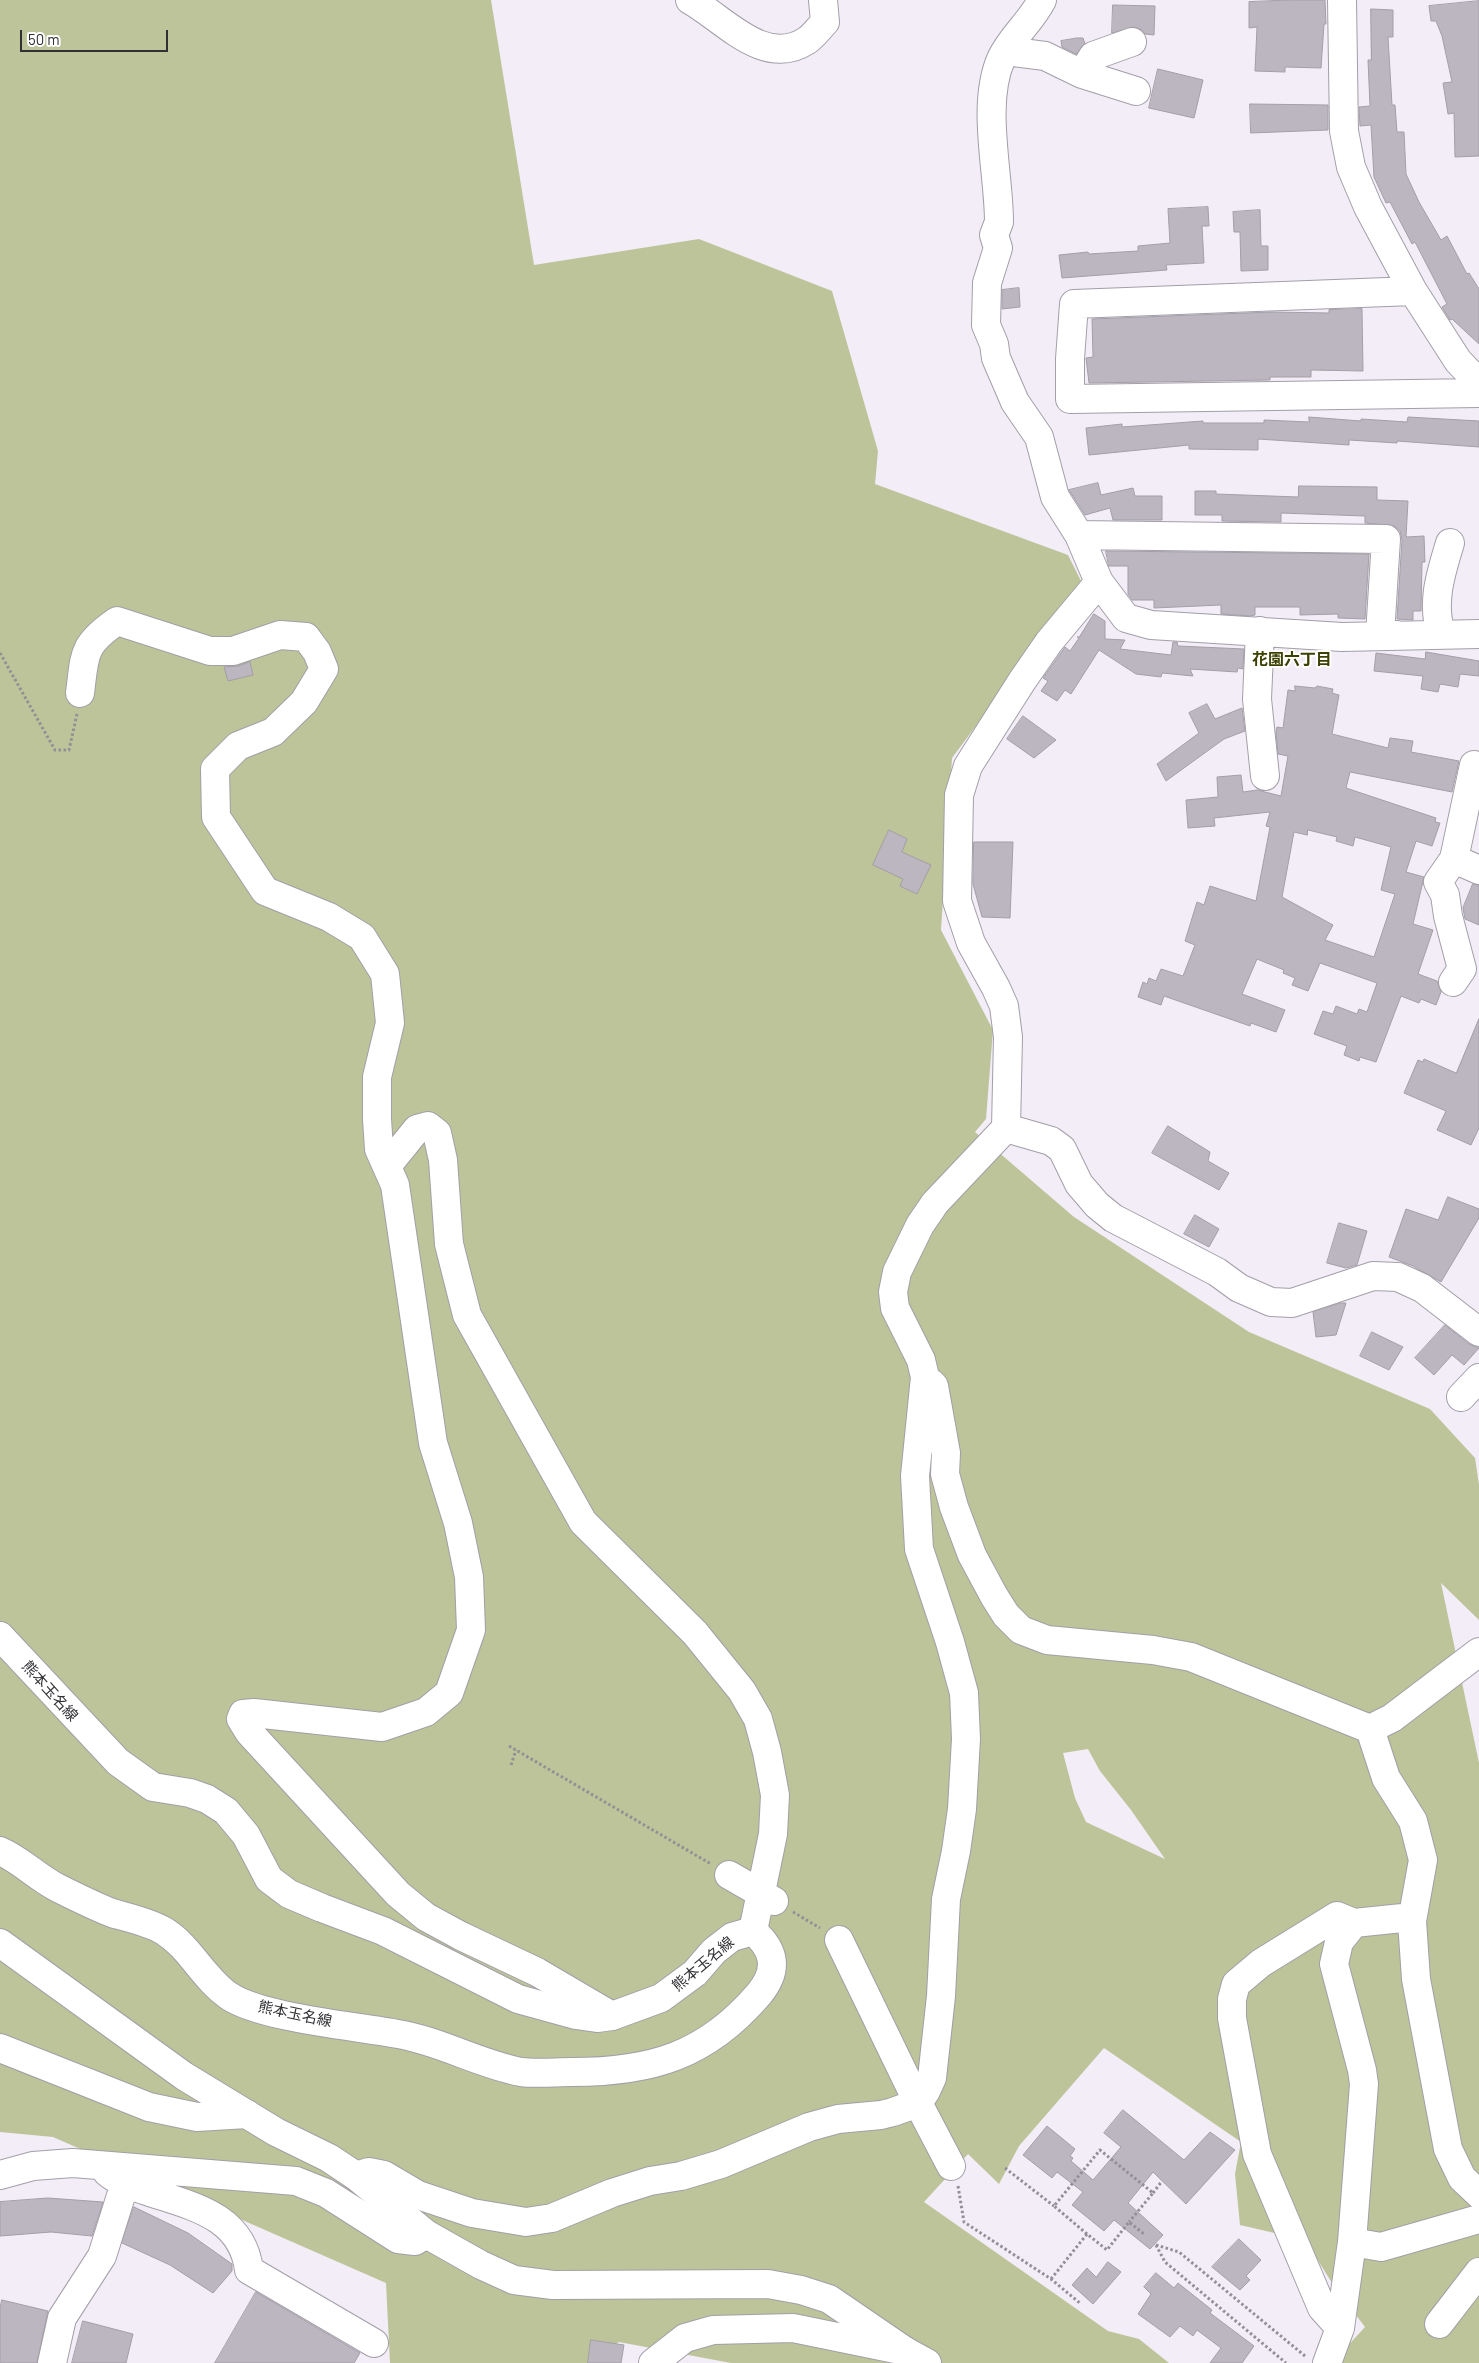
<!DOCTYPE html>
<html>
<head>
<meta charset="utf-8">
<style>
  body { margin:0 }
  #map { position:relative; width:1479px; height:2363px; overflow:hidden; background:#f2edf7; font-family:Barlow,sans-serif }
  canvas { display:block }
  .scale { position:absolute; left:20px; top:30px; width:148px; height:22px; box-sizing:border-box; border:2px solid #323034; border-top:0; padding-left:6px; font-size:15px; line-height:18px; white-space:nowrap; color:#323034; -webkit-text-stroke:4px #fff; paint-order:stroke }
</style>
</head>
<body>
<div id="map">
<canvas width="1479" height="2363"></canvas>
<div class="scale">50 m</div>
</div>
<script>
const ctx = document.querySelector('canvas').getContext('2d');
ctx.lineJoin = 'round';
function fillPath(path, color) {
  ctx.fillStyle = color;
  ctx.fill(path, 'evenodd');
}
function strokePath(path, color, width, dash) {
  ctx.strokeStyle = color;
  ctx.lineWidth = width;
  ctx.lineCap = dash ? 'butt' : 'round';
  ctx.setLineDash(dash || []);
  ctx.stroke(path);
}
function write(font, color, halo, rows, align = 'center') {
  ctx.font = font + ' Barlow,"Noto Sans JP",sans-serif';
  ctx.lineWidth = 4;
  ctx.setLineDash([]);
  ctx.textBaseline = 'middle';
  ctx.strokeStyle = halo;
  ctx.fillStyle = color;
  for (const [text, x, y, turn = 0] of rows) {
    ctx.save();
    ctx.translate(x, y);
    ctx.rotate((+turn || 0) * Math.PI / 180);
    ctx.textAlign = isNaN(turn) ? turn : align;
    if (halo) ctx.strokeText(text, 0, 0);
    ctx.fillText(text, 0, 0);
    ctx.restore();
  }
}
fillPath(new Path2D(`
  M0,0H491L534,265L699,239L832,291L878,451L875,484L1068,555L1082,583L952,758L941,930L993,1030L986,1119L975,1132L1074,1217L1249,1332L1430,1409L1475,1458L1479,1485V1620L1441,1583L1479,1763V2363H1332L1365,2327L1334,2286L1305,2240L1240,2225L1235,2174L1241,2142L1104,2048L1019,2146L999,2184L968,2154L924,2202L1108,2331L1139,2339L1169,2363H731L619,2342L587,2363H390L386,2283L53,2137L0,2132ZM1088,1749L1100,1771L1131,1810L1165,1859L1086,1822L1075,1798L1063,1753Z`), '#bec499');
const building = new Path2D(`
  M1289,0H1325L1326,24H1324L1321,68L1285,67V72L1255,71L1257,27L1249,28V2Z
  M1479,1V156L1455,157L1454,113L1448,114L1443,83L1452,82L1442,36L1436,21H1431L1429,6Z
  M1113,5L1155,6L1154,35L1145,34L1142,30L1134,27L1112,33Z
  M1371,9L1393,10V37H1388L1392,105H1395L1397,132H1404L1406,174L1419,202L1441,240L1447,236L1467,274L1469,273L1479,289V344L1452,319L1450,320L1445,312L1442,307L1447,304L1415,242L1412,244L1390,202L1386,203L1374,177L1371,125L1360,126L1359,107L1370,106L1368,60H1371Z
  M1077,38H1083L1085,44L1076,54L1062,47L1061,41Z
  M1158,69L1203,80L1194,118L1149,108Z
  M1250,104L1328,105V130L1251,133Z
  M1208,207L1209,226H1202L1204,263L1166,265L1167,270L1062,278L1059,255L1088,252L1089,254L1138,251V246L1170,243L1168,209Z
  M1260,210L1261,246H1268V270L1241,271L1240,232H1234L1233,212Z
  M1019,288L1020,307L1002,309V290Z
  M1362,309L1363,371L1311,370V377H1270V380L1089,383L1086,358L1093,357L1092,319L1272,312L1329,313V310Z
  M1309,417L1361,421V419L1407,422L1408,417L1479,421V447L1397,441V443L1349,440V445L1258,439V450L1189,449V445L1089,455L1086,428L1122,424V427L1203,421V423H1264V420L1309,422Z
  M1098,483L1101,495L1133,488L1135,496H1162V520H1113L1110,508L1085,515L1069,490Z
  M1299,486L1377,487V500L1408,501L1406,537L1424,536L1425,562H1422L1421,611H1413V620L1397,619L1402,540L1400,531L1394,526L1365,523V516L1281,513V522L1222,521V515H1195V491H1216V494L1298,497Z
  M1106,551L1369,554L1365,619L1338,618V614L1300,615V607H1255V615L1250,616L1221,614V605L1154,608V600H1132L1128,594V566H1109Z
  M1094,614L1105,621V639L1125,640L1120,649L1171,655L1173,642H1177L1178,646L1244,649L1243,669L1238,668L1237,672L1190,669L1193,676L1162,673L1161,677L1136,674L1099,650L1071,694L1065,690L1057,701L1041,691L1048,681L1043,678L1065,647L1070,651L1079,638L1077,637H1079Z
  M1426,652L1479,661V676L1460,674L1458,687L1440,684L1438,692L1421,689L1423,676L1374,671L1376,653L1425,659Z
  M250,662L253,675L228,681L224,667L238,666Z
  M1295,686L1315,688L1317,686L1333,689L1332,693L1339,695L1332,734L1388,748L1390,738L1413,741L1411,752L1459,761L1452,792L1350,772L1346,788L1436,818L1435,822L1440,823L1432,846L1416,841L1406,872L1424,877L1413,924L1433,930L1418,974L1437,981L1441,992L1436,1005L1421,999L1419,1003L1401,996L1376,1062L1360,1057L1359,1061L1344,1055L1347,1046L1314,1034L1323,1011L1333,1014L1336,1006L1357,1014L1359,1009L1367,1012L1377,983L1320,963L1308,991L1292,985L1295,978L1283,973L1284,970L1257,959L1242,994L1285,1010L1276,1032L1251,1023L1250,1026L1164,996L1161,1005L1138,997L1143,982L1147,984L1149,978L1156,981L1161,969L1183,976L1195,945L1185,941L1197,902L1204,905L1210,886L1256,901L1270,827L1266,826L1270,812L1214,818L1215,826L1188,828L1186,800L1218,797L1217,777L1241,775L1243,792L1257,790L1281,796L1288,756L1278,754L1276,732L1277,727L1283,728L1288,690L1295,691ZM1308,830L1337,837L1336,841L1353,846L1355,837L1391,847L1381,890L1395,894L1374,957L1325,940L1333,925L1282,897L1294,832L1307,835Z
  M1207,704L1215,719L1242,708L1245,731L1224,739L1166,781L1157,764L1199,733L1189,713Z
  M1023,716L1056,740L1034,758L1007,739Z
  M889,830L907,839L902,852L931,865L917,894L900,886L903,879L873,865Z
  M974,842H1013L1010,918L982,917L973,884Z
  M1473,884L1479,885V925L1465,919L1463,908Z
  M1479,1019V1128L1471,1145L1437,1130L1446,1111L1404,1093L1418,1060L1423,1062L1424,1059L1456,1073Z
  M1168,1126L1210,1152L1208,1161L1229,1173L1219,1190L1152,1153Z
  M1448,1197L1479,1209V1218L1441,1282L1413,1266L1389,1257L1406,1209L1438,1220Z
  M1195,1215L1219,1229L1209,1247L1184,1234Z
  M1339,1223L1367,1231L1357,1265L1346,1268L1327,1263Z
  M1341,1303H1346L1336,1335L1316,1337L1313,1312Z
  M1445,1325L1469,1344L1479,1348L1464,1365L1452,1355L1434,1375L1415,1358Z
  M1372,1332L1403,1347L1389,1370L1360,1356Z
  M1123,2110L1184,2160L1210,2132L1235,2150L1186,2204L1153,2172L1128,2203L1163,2235L1150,2249L1114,2220L1104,2231L1072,2205L1083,2192L1057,2172L1052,2178L1023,2155L1047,2126L1075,2149L1070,2156L1073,2158L1071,2161L1093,2180L1121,2147L1104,2133Z
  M48,2198L103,2202L92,2236L51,2232L0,2236V2202Z
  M134,2207L188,2233L232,2264V2271L213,2293L170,2265L122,2243Z
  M1239,2239L1261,2260L1246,2276L1250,2280L1240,2290L1212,2267Z
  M1108,2262L1121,2272L1093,2304L1072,2285L1087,2268L1096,2277Z
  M1156,2273L1174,2288L1178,2283L1212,2310L1210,2313L1254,2346L1242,2363H1210L1221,2348L1197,2330L1193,2336L1180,2326L1170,2337L1138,2314L1151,2294L1144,2287Z
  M256,2292L360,2353L354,2363H215Z
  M2,2300L48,2311L37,2363H0V2309Z
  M83,2321L133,2334L126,2363H72Z
  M591,2340L624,2345L621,2363H588Z`);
fillPath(building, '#bbb6bf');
strokePath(building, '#a39ea7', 1);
const minor = new Path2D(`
  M690,0C723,18 764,68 806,41C813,37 819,28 825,22L823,0
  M1042,0C1031,22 1011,37 1001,59C981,105 999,173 999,222L994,235L998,248L987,283L986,325L994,344L996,358L1015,402L1039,437L1055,497L1079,535L1099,582L1126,618L1151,625L1342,637L1479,634
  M1342,0L1344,131L1351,167L1368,207L1413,291L1458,361L1479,383
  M1006,51L1045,56L1082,74L1136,91
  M1082,74L1093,56L1132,42
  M1413,291L1074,304L1070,359V399L1479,393
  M1079,535L1386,539L1380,635H1397
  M1260,631L1257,699L1265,776
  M1441,634C1431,602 1441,573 1450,543
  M80,693C85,654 82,645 117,621L210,651H233L280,635L306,637L317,652L324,669L304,702L273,732L238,746L215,769L216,817L265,891L329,917L362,937L385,974L390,1023L377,1077V1119L379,1149L395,1185L433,1443L458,1523L469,1577L471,1630L449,1693L426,1712L382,1727L254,1713L243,1714L241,1719L249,1732L398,1894L426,1917L461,1936L537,1972L612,2016
  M1474,765L1454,859L1479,870
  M1453,982L1462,969L1448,916L1445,895L1438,882L1454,859
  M1006,1128L1051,1141L1062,1149L1079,1184L1097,1205L1113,1218L1217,1272L1239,1288L1271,1302L1292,1303L1373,1276L1398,1277L1422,1288L1479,1332
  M387,1166L417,1129L428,1126L437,1133L443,1160L449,1244L467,1315L583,1522L695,1633L742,1691L758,1719L767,1752L775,1795L773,1834L753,1931
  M931,1383L934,1386L946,1453L945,1474L954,1507L972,1555L994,1596L1006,1615L1021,1630L1047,1640L1153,1650L1191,1657L1370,1729L1392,1718L1479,1652
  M1461,1397L1479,1378
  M1370,1729L1386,1778L1413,1821L1423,1860L1412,1921L1416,1979L1448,2149L1462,2178L1479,2194
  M729,1875L774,1901
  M839,1940L918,2103L951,2166
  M0,2048L149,2107L197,2117L247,2114
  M107,2172C117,2181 131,2186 144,2190C190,2206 242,2214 249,2270L374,2343
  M0,2175L33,2166L73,2163L296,2181L326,2193L398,2239L415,2241L426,2234
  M356,2176L369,2172L384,2175L418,2195L472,2213L526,2222L552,2218L612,2193L650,2181L681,2176L721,2164L809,2127L838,2119L881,2115L893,2112L918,2103L926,2091L932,2078L941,1996L946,1899L956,1851L962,1809L966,1739L964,1693L950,1642L919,1549L915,1476L925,1377L921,1360L895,1308L893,1292L897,1272L920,1225L935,1203L1006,1128L1008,1037L1004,1006L996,988L971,943L957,901L959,795L968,766L1022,681L1049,642L1099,582
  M1352,2242L1381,2247L1479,2219
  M1439,2324L1479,2272
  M1340,2328L1352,2242L1364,2084L1362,2070L1334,1964L1339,1942L1354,1923L1412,1917
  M52,2363L62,2318L102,2256L125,2183
  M653,2363L685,2338L713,2330L793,2328L905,2351
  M1327,2363L1340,2328L1322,2308L1257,2154L1232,2018V1999L1236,1984L1261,1963L1337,1916L1354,1923`);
const major = new Path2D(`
  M0,1636L118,1762L153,1787L190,1793L207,1799L226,1811L246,1835L269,1879L289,1894L322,1908L383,1931L518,1999L576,2015L597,2018L612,2016L661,1998L695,1973L714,1951L732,1937L753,1931C775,1950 779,1970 759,1994C706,2056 651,2072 572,2072C556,2072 537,2074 521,2072C479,2064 440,2041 398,2034C356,2026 262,2018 229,1996C203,1978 190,1947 164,1931C149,1922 129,1918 112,1913C94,1906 76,1897 58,1888C38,1878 21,1860 0,1851
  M0,1943L184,2076L276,2132L329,2158L356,2176L426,2234L481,2265L514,2280L553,2285L768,2284L801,2290L829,2299L905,2351L927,2363`);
strokePath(minor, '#a39ea7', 30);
strokePath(major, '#a39ea7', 30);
strokePath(new Path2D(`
  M0,653L55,750H69L77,714
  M509,1746L711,1864
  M511,1765L516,1750
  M793,1912L820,1928
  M1005,2168L1054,2206
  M958,2186L964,2222L1051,2279L1081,2304
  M1153,2193L1162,2181
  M1087,2234L1054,2206L1100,2150L1153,2193L1129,2222
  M1156,2245L1179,2252L1305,2356
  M1156,2245L1165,2262L1286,2363
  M1051,2279L1087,2234L1107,2250L1129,2222L1144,2234`), '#928f96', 3, [2.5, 2.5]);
strokePath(minor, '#fff', 28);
strokePath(major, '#fff', 28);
write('15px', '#323034', '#fff', [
  ["熊本玉名線",50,1691,48],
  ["熊本玉名線",703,1964,-40],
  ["熊本玉名線",295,2014,12]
]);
write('bold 16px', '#3c4000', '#fff', [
  ["花園六丁目",1292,660]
]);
</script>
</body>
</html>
